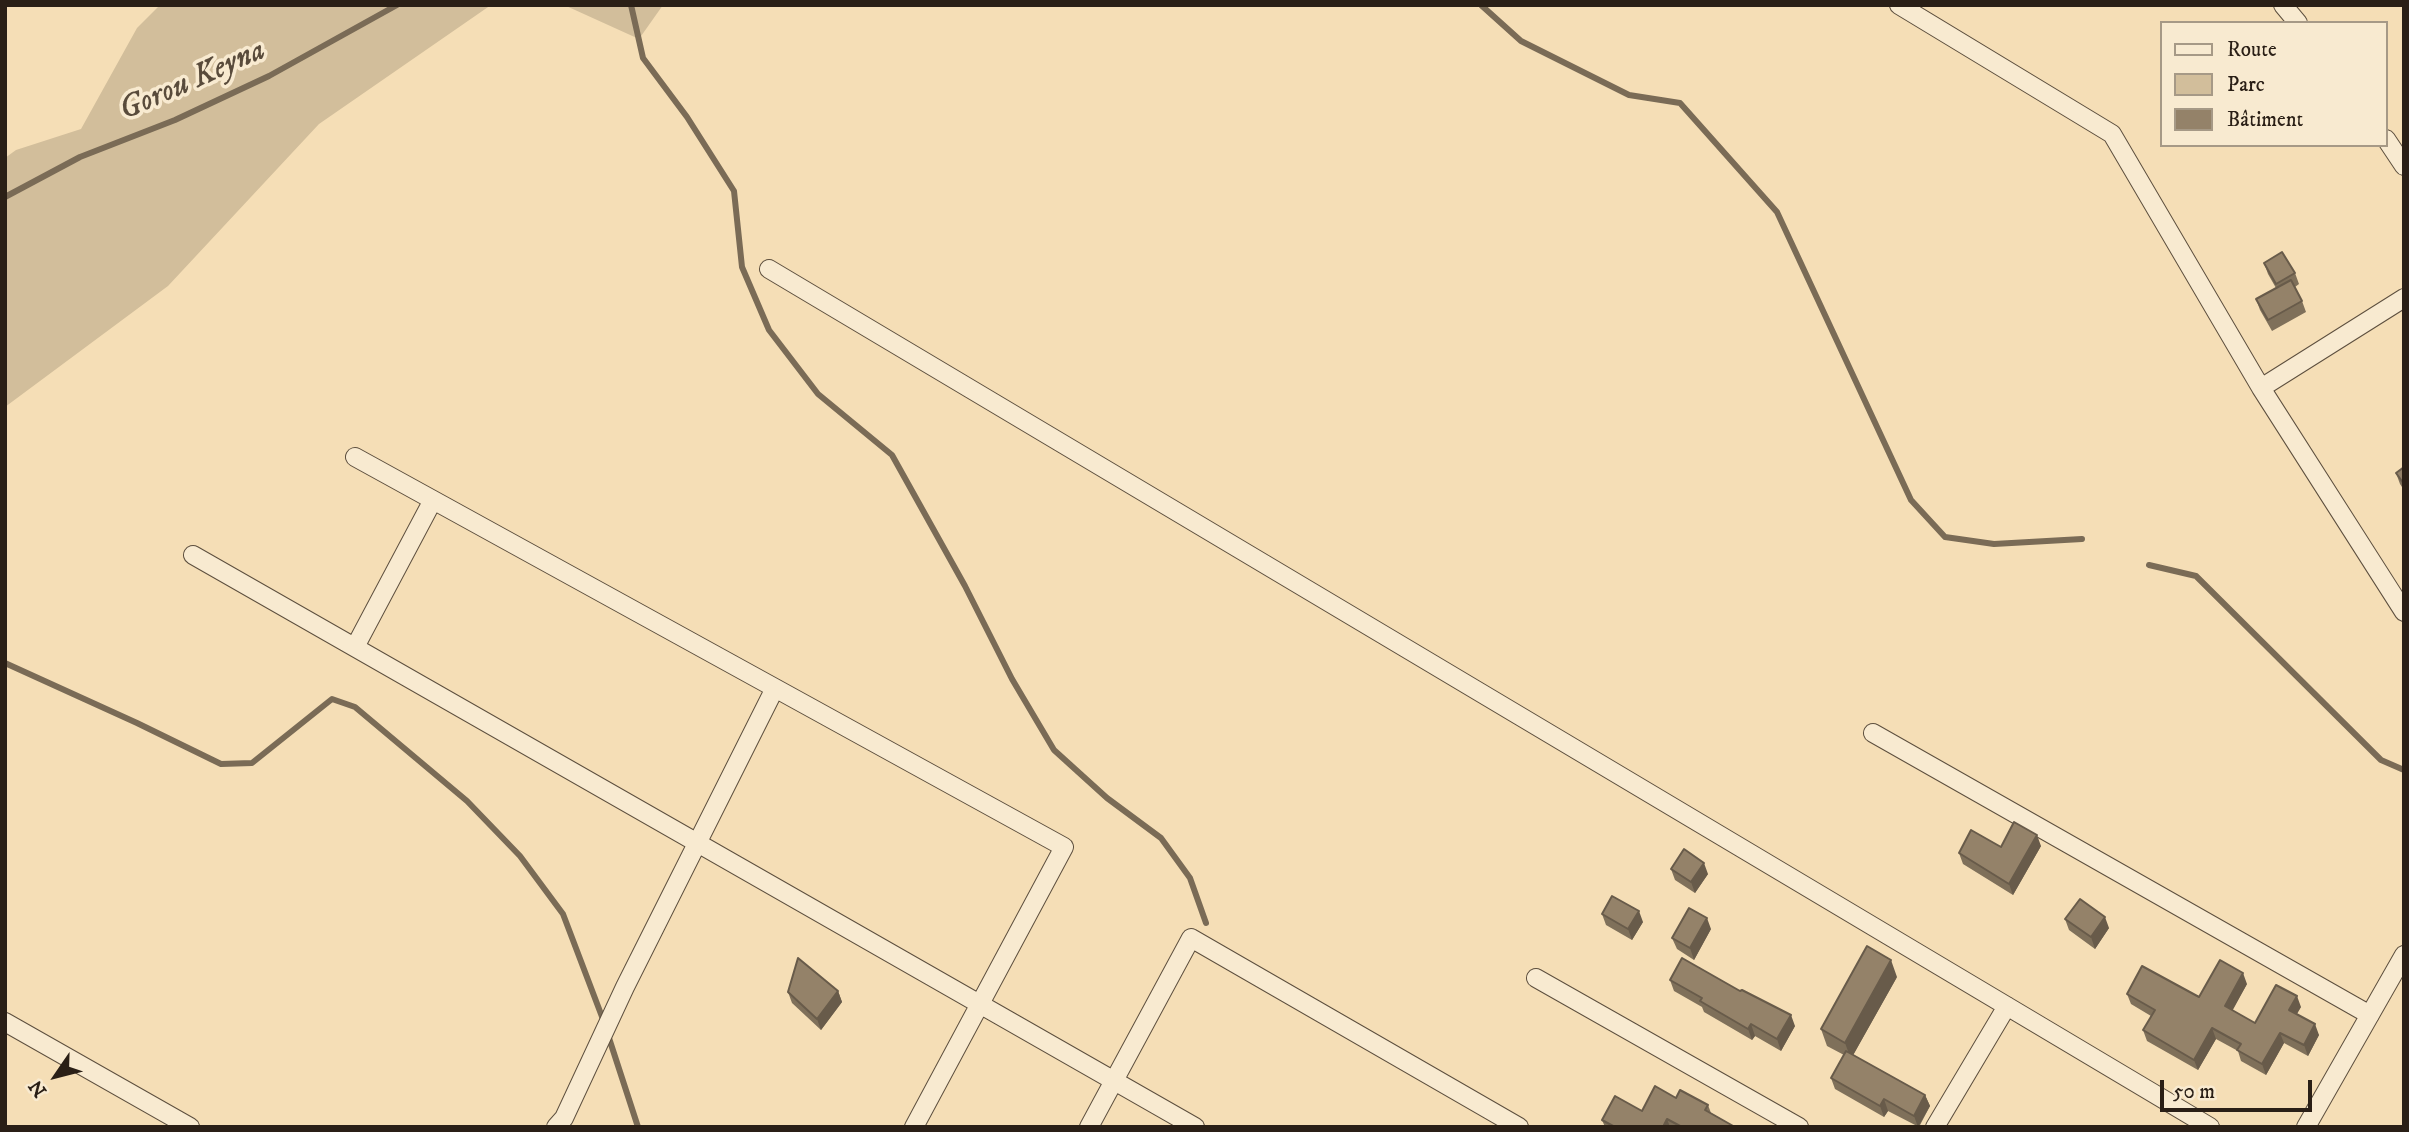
<!DOCTYPE html>
<html>
<head>
<meta charset="utf-8">
<style>
  body { margin:0 }
  #map { position:relative; width:2409px; height:1132px; overflow:hidden; background:#f5deb6; font-family:"IM FELL DW Pica",serif }
  canvas { display:block }
  .frame { position:absolute; inset:0; border:7px solid #2a1f16; pointer-events:none }
  .legend { position:absolute; left:2160px; top:21px; width:228px; height:126px; box-sizing:border-box; background:#f8ead0; border:2px solid #a69986; margin:0; padding:9px 12px; list-style:none; font-size:21px; color:#2a1f16 }
  .legend li { display:flex; align-items:center; gap:14px; height:35px }
  .legend b { width:35px; border:2px solid #a69986 }
  .north { position:absolute; left:21px; top:1041px; width:70px; height:70px; -webkit-text-stroke:5px #f8ead0; paint-order:stroke; rotate:235deg; font-size:19px; font-weight:700; line-height:28px; text-align:center; color:#2a1f16 }
  .north::after { content:''; display:block; margin:auto; width:24px; height:32px; background:#2a1f16; clip-path:polygon(50% 0,100% 100%,50% 72%,0 100%) }
  .scale { position:absolute; left:2160px; top:1080px; width:152px; height:32px; box-sizing:border-box; border:4px solid #2a1f16; border-top:0; padding-left:9px; font-size:21px; line-height:24px; white-space:nowrap; color:#2a1f16; -webkit-text-stroke:5px #f8ead0; paint-order:stroke }
</style>
</head>
<body>
<div id="map">
<canvas width="2409" height="1132"></canvas>
<div class="frame"></div>
<ul class="legend">
<li><b style="height:9px;background:#f8ead0"></b>Route</li>
<li><b style="height:19px;background:#d2be9b"></b>Parc</li>
<li><b style="height:19px;background:#948269"></b>Bâtiment</li>
</ul>
<div class="north">N</div>
<div class="scale">50 m</div>
</div>
<script>
const ctx = document.querySelector('canvas').getContext('2d');
ctx.lineJoin = 'round';
function fillPath(path, color) {
  ctx.fillStyle = color;
  ctx.fill(path, 'evenodd');
}
function strokePath(path, color, width, dash) {
  ctx.strokeStyle = color;
  ctx.lineWidth = width;
  ctx.lineCap = dash ? 'butt' : 'round';
  ctx.setLineDash(dash || []);
  ctx.stroke(path);
}
function write(font, color, halo, rows, align = 'center') {
  ctx.font = font + ' "IM FELL DW Pica",serif';
  ctx.lineWidth = 7;
  ctx.setLineDash([]);
  ctx.textBaseline = 'middle';
  ctx.strokeStyle = halo;
  ctx.fillStyle = color;
  for (const [text, x, y, turn = 0] of rows) {
    ctx.save();
    ctx.translate(x, y);
    ctx.rotate((+turn || 0) * Math.PI / 180);
    ctx.textAlign = isNaN(turn) ? turn : align;
    if (halo) ctx.strokeText(text, 0, 0);
    ctx.fillText(text, 0, 0);
    ctx.restore();
  }
}
fillPath(new Path2D(`
  M160,5H491L319,124L168,286L5,407V158L16,150L81,129L137,28Z
  M564,5H663L639,39Z`), '#d2be9b');
strokePath(new Path2D(`
  M631,5L643,58L687,117L734,191L742,267L769,330L818,394L892,455L965,586L1012,679L1054,750L1107,798L1161,838L1190,878L1206,923
  M1481,5L1521,41L1629,95L1680,103L1777,212L1911,500L1945,537L1994,544L2082,539
  M5,197L80,157L175,120L269,76L397,5
  M2149,565L2196,576L2381,760L2404,770
  M5,663L137,723L221,764L252,763L332,699L355,707L467,801L520,856L563,914L604,1022
  M608,1035L638,1127`), '#7a6b56', 6);
const street = new Path2D(`
  M1899,5L2112,134L2261,388L2404,612
  M2283,5L2298,23
  M2386,139L2404,166
  M769,269L2210,1127
  M2261,388L2404,298
  M355,457L1064,847L914,1127
  M193,555L1195,1127
  M355,647L433,500
  M1873,733L2370,1015
  M1536,978L1799,1127
  M5,1022L190,1127
  M556,1127L564,1118L625,987L775,688
  M1089,1127L1191,938L1519,1127
  M1935,1127L2007,1006
  M2306,1127L2404,955`);
strokePath(street, '#5d4f3e', 20);
strokePath(street, '#f8ead0', 18);
fillPath(new Path2D(`
  M2264,263L2295,273L2299,284L2295,287L2302,301L2306,312L2272,331L2260,310L2256,299L2276,288L2268,274Z
  M2404,467V490L2400,484L2396,473Z
  M2041,846L2013,895L1963,864L1959,853Z
  M1671,869L1708,874L1695,893L1675,880Z
  M1602,914L1643,922L1632,940L1606,925Z
  M2065,919L2109,928L2095,949L2069,930Z
  M1711,929L1694,960L1677,949L1672,938Z
  M1897,977L1853,1055L1925,1095L1930,1106L1919,1127L1888,1111L1884,1117L1835,1089L1831,1078L1844,1055L1827,1046L1821,1029Z
  M1670,980L1795,1026L1781,1051L1755,1036L1752,1040L1704,1012L1702,1007L1674,991Z
  M2247,984L2232,1010L2255,1023L2301,1007L2296,1014L2319,1035L2308,1056L2284,1043L2266,1075L2241,1061L2238,1051L2216,1039L2198,1070L2147,1041L2143,1030L2151,1016L2131,1004L2127,994L2199,997Z
  M838,991L842,1002L821,1030L792,1003L788,992Z
  M1676,1098L1708,1105L1711,1113L1735,1127H1605L1602,1120L1642,1111Z`), '#7f705a');
fillPath(new Path2D(`
  M2037,835L2041,846L2013,895L2009,884Z
  M1704,863L1708,874L1695,893L1691,882Z
  M1639,911L1643,922L1632,940L1628,929Z
  M2105,917L2109,928L2095,949L2091,937Z
  M1707,918L1711,929L1694,960L1690,948Z
  M1891,960L1897,977L1851,1059L1845,1043Z
  M2243,973L2247,984L2229,1017L2225,1006Z
  M838,991L842,1002L821,1030L817,1019Z
  M2297,996L2301,1007L2293,1021L2289,1010Z
  M1791,1015L1795,1026L1781,1051L1777,1039Z
  M1751,1024L1755,1036L1752,1040L1748,1029Z
  M2315,1024L2319,1035L2308,1056L2304,1045Z
  M2212,1028L2216,1039L2198,1070L2194,1060Z
  M2280,1033L2284,1043L2266,1075L2262,1064Z
  M1925,1095L1930,1106L1918,1127L1914,1116Z
  M1884,1099L1888,1111L1884,1117L1880,1106Z
  M1667,1119L1670,1127H1663Z`), '#685b4a');
const building = new Path2D(`
  M2282,252L2295,273L2276,284L2264,263Z
  M2291,280L2302,301L2268,320L2256,299Z
  M2404,467V484L2396,473Z
  M2014,822L2037,835L2009,884L1959,853L1971,830L2001,847Z
  M1684,849L1704,863L1691,882L1671,869Z
  M1612,896L1639,911L1628,929L1602,914Z
  M2080,899L2105,917L2091,937L2065,919Z
  M1689,908L1707,918L1690,948L1672,938Z
  M1867,946L1891,960L1845,1043L1821,1029Z
  M798,958L838,991L817,1019L788,992Z
  M1682,958L1740,991L1742,990L1791,1015L1777,1039L1751,1024L1748,1029L1700,1001L1702,998L1670,980Z
  M2220,960L2243,973L2225,1006L2255,1023L2276,985L2297,996L2289,1010L2315,1024L2304,1045L2280,1033L2262,1064L2237,1050L2241,1044L2212,1028L2194,1060L2143,1030L2155,1010L2127,994L2142,966L2199,997Z
  M1846,1051L1925,1095L1914,1116L1884,1099L1880,1106L1831,1078Z
  M1655,1086L1676,1098L1680,1090L1708,1105L1705,1110L1735,1127H1682L1667,1119L1663,1127H1615L1602,1120L1615,1096L1642,1111Z`);
fillPath(building, '#948269');
strokePath(building, '#685b4a', 2);
write('italic 32px', '#594b3b', '#f8ead0', [
  ["Gorou Keyna",193,82,-24]
]);
</script>
</body>
</html>
